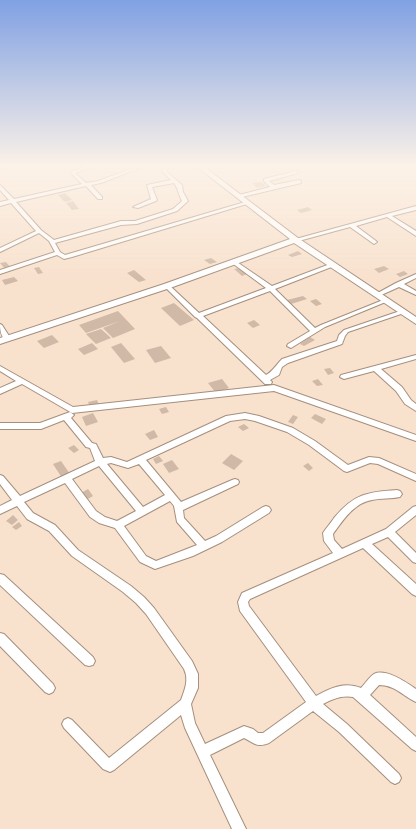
<!DOCTYPE html>
<html>
<head>
<meta charset="utf-8">
<style>
  body { margin:0 }
  canvas { display:block; background:#f8e1cd }
</style>
</head>
<body>
<canvas width="416" height="829"></canvas>
<script>
const ctx = document.querySelector('canvas').getContext('2d');
ctx.lineJoin = 'round';
function fillPath(path, color) {
  ctx.fillStyle = color;
  ctx.fill(path, 'evenodd');
}
function strokePath(path, color, width, dash) {
  ctx.strokeStyle = color;
  ctx.lineWidth = width;
  ctx.lineCap = dash ? 'butt' : 'round';
  ctx.setLineDash(dash || []);
  ctx.stroke(path);
}
fillPath(new Path2D(`
  M261,182L266,186L257,188L252,183Z
  M65,193L72,200L65,202L58,195Z
  M73,201L79,209L72,210L66,203Z
  M308,207L312,210L301,213L297,210Z
  M298,251L302,254L292,257L288,255Z
  M211,258L217,262L210,264L204,260Z
  M6,262L11,268L5,269L0,263Z
  M384,266L389,269L379,273L374,269Z
  M39,267L43,273L38,274L34,268Z
  M239,268L247,274L242,276L234,269Z
  M134,270L146,280L139,282L127,273Z
  M404,271L408,274L400,277L396,274Z
  M14,277L18,281L5,285L2,280Z
  M303,296L307,299L291,304L287,300Z
  M316,299L322,304L316,306L310,301Z
  M174,303L194,320L180,326L161,308Z
  M118,311L135,329L113,338L103,328L120,321L86,333L79,325Z
  M254,320L260,325L253,328L247,323Z
  M101,329L111,338L96,344L86,334Z
  M52,335L59,342L44,348L37,341Z
  M310,337L315,340L304,346L300,344Z
  M92,343L98,349L84,355L78,349Z
  M121,343L135,359L124,363L111,347Z
  M161,346L171,358L155,363L146,350Z
  M330,368L334,373L328,375L324,369Z
  M222,379L229,388L216,393L208,383Z
  M318,379L323,385L317,386L312,381Z
  M97,400L99,405L90,407L88,402Z
  M166,407L169,412L162,414L159,409Z
  M93,413L98,422L86,426L82,417Z
  M315,414L326,419L322,424L311,418Z
  M293,415L298,417L293,424L288,422Z
  M244,424L249,428L243,431L238,427Z
  M154,430L158,437L150,440L145,434Z
  M74,445L79,450L74,453L68,448Z
  M231,454L243,461L234,470L222,463Z
  M159,456L163,461L156,464L153,459Z
  M172,460L179,469L169,473L163,464Z
  M61,461L70,474L62,478L53,464Z
  M308,463L313,468L309,471L303,466Z
  M88,489L93,496L86,500L81,493Z
  M13,515L18,520L12,525L6,521Z
  M19,522L22,526L16,530L12,527Z`), '#d0b9a6');
const minor = new Path2D(`
  M0,166H7L0,168Z
  M88,166H94L75,173L86,183L98,181L139,166H145L101,183L91,185L102,197V199H98L86,186L16,202L41,230L54,240L121,221H135L173,209L182,201C179,195 177,186 174,183L152,187L157,200L156,201L138,208L133,207L151,199L147,185L171,180L163,172L162,166H166L167,172L182,185L183,192L188,201L177,211L137,224L121,225L55,243L60,252L65,255L245,202L250,203L72,257L64,259L57,255L0,274V270L55,252L49,241L39,233L0,252V248L36,231L11,203L0,206V202L9,200L0,190V185L14,199L82,184L70,172Z
  M296,171L298,172V173L269,181L274,185L299,180L301,181V183L238,198L235,196L270,187L264,181V179Z
  M416,206V210L392,216L416,231V236L387,217L356,226L376,241L377,242L374,244L350,227L295,242L292,240Z
  M234,260L272,286L330,264H334V266L275,289L315,328L321,325L383,300H387L388,301L325,327L291,348L287,346L288,344L310,331L270,291L203,316L266,375C273,371 276,365 282,359L337,341L339,335L344,330L400,311L402,310L405,312L404,313L348,332L345,336L342,344L288,363L282,367L279,375L270,380L272,382L271,384H265L197,318L195,317L164,286L167,284L169,285L199,313L266,288L232,263L231,262Z
  M416,274V278L404,284L416,291V295L399,287L379,296L377,297L374,295L396,283Z
  M0,324L2,325L11,339L9,341H5C1,335 0,331 0,324Z
  M416,355V359L381,369L402,387L411,400L416,404V411L405,404L396,391L374,371L344,379L340,377L341,375Z
  M0,366L73,407L274,385L416,435V441L274,391L72,413L22,384L0,394V388L16,381L0,371Z
  M70,412L74,415L71,418L92,443L96,444L103,458L111,457L127,462L226,416L245,413L259,416L293,428L315,441L348,465L369,457L379,458L416,474V481L378,464L370,463L347,472L344,471L309,445L287,432L255,421L245,419L230,421L146,460L181,502L232,480L235,479L238,480L239,482L238,484L183,510L184,518L205,541L216,536L263,507L266,506L269,507L271,510L269,513L222,542L193,556L155,569L140,562L115,528L99,523L90,517L65,483L24,502L33,513L55,525L78,550L131,586L144,597L154,608L192,661L198,674V688L191,704L195,723L205,744L244,726L253,729L258,733H263L306,702L240,611L238,602L242,593L333,553L324,541L323,533C326,528 331,523 334,518C354,494 367,492 397,490L400,491L402,494L400,497C391,499 381,498 372,500C354,503 343,520 333,534L334,540L342,549L386,529L413,507L416,506V515L395,532L416,553V563L413,562L388,537L372,544L416,584V596L412,594L363,548L250,599L248,602L249,606L316,696C330,688 345,681 361,688C365,684 369,677 374,674C386,668 407,683 416,689V702C403,696 395,685 379,685L370,695L416,737V751L412,749L353,697C342,695 333,699 323,704L347,724L399,774L401,778L399,782L395,784L391,782L339,732L313,711L269,743C257,748 254,743 244,738L210,755L246,829H232L185,728L181,715L114,770L110,772L103,769L64,728L62,724L64,720L68,718L72,720L109,758L181,700C185,689 189,680 184,669L146,614L136,603L123,592L72,556L49,531L27,519L17,506L0,514V506L12,500L0,484V475L3,476L20,496L95,461L90,448L86,447L64,420L41,429H0V423H40ZM111,463L128,468L139,464L165,495L143,507L107,464ZM99,466L136,511L117,521L105,517L96,511L72,479ZM170,501L174,506L177,522L197,545L156,561L146,556L124,526Z
  M0,574L4,575L93,657L95,661L93,665L89,666L85,665L0,585Z
  M0,633L4,634L53,684L55,688L53,692L49,694L45,692L0,646Z`);
const tertiary = new Path2D(`
  M196,166H203L298,238L416,317V324L294,243L170,288L0,344V338L164,284L290,239Z`);
strokePath(minor, '#a58f7d', 2);
strokePath(tertiary, '#a58f7d', 2);
fillPath(minor, '#fff');
fillPath(tertiary, '#fff');
const sky = ctx.createLinearGradient(0, 0, 0, 282);
sky.addColorStop(0, '#80a1e3');
sky.addColorStop(0.59, '#fcf2e8');
sky.addColorStop(1, '#fcf2e800');
ctx.fillStyle = sky;
ctx.fillRect(0, 0, 416, 282);
</script>
</body>
</html>
